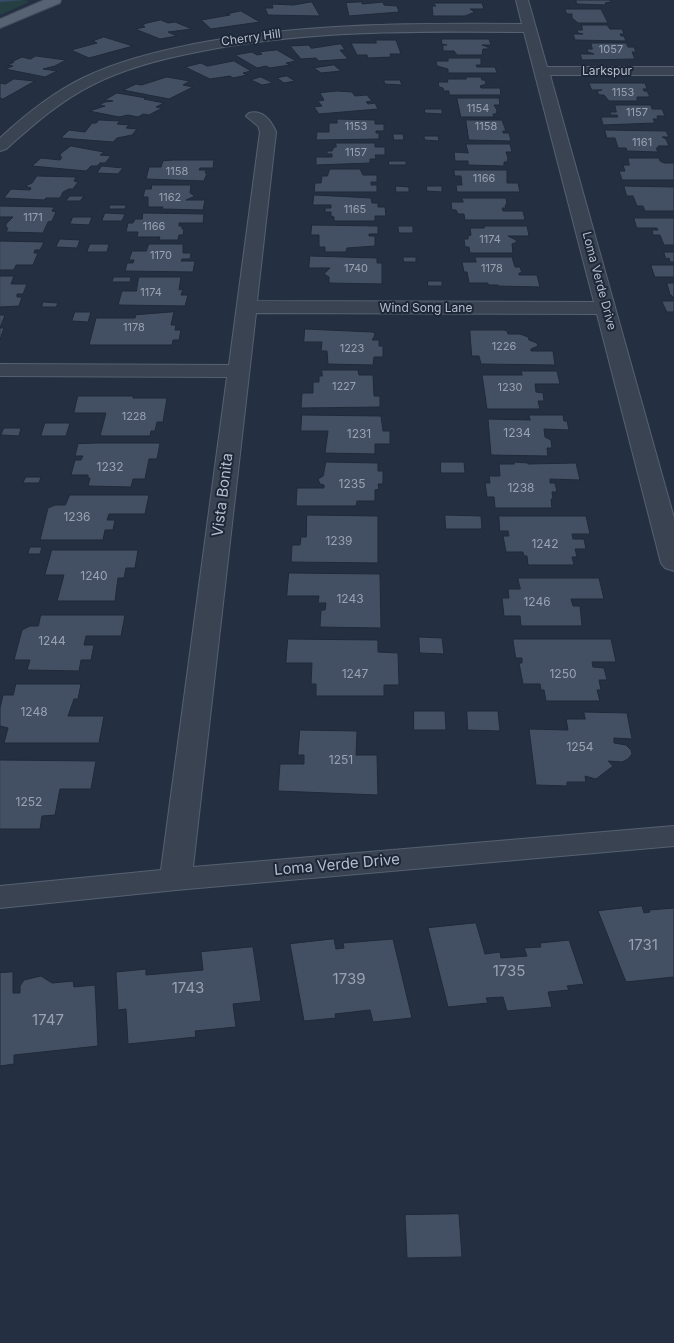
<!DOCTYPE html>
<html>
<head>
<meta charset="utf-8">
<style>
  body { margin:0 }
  canvas { display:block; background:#243042 }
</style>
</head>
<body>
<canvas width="674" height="1343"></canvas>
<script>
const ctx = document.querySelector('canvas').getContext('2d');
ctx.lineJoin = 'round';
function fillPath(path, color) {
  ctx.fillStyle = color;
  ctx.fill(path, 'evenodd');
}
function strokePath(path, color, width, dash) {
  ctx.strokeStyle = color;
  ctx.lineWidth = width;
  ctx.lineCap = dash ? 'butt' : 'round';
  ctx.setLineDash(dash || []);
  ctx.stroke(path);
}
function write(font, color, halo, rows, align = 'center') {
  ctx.font = font + ' Inter,sans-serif';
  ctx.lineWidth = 4;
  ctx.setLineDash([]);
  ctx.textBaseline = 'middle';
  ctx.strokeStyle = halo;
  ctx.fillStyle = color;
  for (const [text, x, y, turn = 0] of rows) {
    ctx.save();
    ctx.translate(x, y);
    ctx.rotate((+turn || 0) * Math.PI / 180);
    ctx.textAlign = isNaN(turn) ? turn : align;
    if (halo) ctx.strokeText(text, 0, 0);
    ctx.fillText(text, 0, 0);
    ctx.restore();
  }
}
fillPath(new Path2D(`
  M0,0H25L29,2L0,15Z`), '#263f43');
fillPath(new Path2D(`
  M0,0H24L0,2Z`), '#374b6a');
const building = new Path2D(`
  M576,0H610L611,2L605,3L606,5L577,4Z
  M312,2L320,16L268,15L265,8H273L272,4L293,5Z
  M362,2V4L383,2L384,5L397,6L399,12L349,16L346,3Z
  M435,3H482L484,9H470L475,12L465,16H433L432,6H436L434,4Z
  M565,9H601L608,23H578L572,18V14H567Z
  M241,11L260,22L211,29L201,20L230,15L227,14Z
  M161,20L168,23L175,22L192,29L168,32L177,36L160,39L135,29L145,27L142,25L147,23Z
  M582,25H607L610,29H622L624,34H620L621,36H624L626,41L575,40L573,34H583L578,33L577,30H582Z
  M104,37L133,46L89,58L71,50L97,43L93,41Z
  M442,39H489L491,45H482L488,47V49H483L482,55H457L454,51H443V45H447L442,44Z
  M376,40H396L401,54H390L391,57L368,58L367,55H357L351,43H376Z
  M591,43H626L628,47H634L636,52H632L635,59L582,60L580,54H594L588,52L587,49H592Z
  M341,44L345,50H340L348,59L319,61L316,58L301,59L290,46L309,45L311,48Z
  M277,50L296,61L286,63L290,65L270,68L266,66L257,68L235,55L252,52L257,55L262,54L259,52Z
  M36,56L66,60L55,66L43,69L57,71L45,77L5,69L13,66L8,65L14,62H11L22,57L30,59Z
  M448,58H481V65H476L477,67H495L497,73H448V69L437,66L436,61H448Z
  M234,61L251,71L243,73L247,75L233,78L230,76L210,79L185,67L201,63L207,66Z
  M334,65L341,71L321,73L314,68Z
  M287,76L295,81L284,83L277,78Z
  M167,77L190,81L183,85L193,87L169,99L123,90L136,84L141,85Z
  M261,77L273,83L262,85L251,80Z
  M466,77H481L482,80H485L486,84L480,86L481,88H500L501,95H449V91H444L443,88L439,87L438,82H448L447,79H466Z
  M14,79L35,81L3,99L0,98V83L5,84Z
  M384,80H400L402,85L385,84Z
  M589,83H645L647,89H643L644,91H647L650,97H637V101H609L604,95H599L597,91L602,90H592Z
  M337,91L352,92L355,96L367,95L372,101L366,102L368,104L375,103L378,109L319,114L314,107L322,106L318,101L324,100L320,93Z
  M117,93L146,98L144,99L164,103L156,107L162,108L149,115L143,114L138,117L128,115L119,117L89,111L105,106L99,105L105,102L113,101L105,100Z
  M457,98H499L500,105H494L497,110L496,114H493L494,117H461Z
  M615,105H651L652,109H662L665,116H657L658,119H653L655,123L603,125L601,117H618L617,115H611L610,112H616Z
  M425,109H442V114L425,113Z
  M337,119L375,120V124H384V131H376V133H379V139L316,140L317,132H329V123H337Z
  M99,120L120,121L117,124L129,125L126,128L137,129L132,135L117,138L113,142L61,138L69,130L85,132L92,123H96Z
  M466,120H502L506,131H503V133H509L511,141L469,140Z
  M605,130L666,131L669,137H662L666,139L669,146H658L659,148H656L658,152L627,151L626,148H618L615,138H607Z
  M393,134H403L404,140H394Z
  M424,136H438L439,141L425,140Z
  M336,143H375V147H385V155H375L376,159H370V163L316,165V157H332V154H327V151H332L334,147H336Z
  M466,144H510L512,152H506L508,158L507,162H504V166L468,165V161H455L454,152L468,153Z
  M71,146L104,152L100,155L111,156L105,163H100L97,166H91L86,171L32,166L41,158L60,160L62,157H59L61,155H59Z
  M628,158H659L660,161L664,163H674V180H622L619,171H625L623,165H629Z
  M174,160H214L213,168H200L199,170H206L205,173H207L204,181L146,179L149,167H161L163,161Z
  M389,161H406V165H389Z
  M102,166L123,168L118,174L97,173Z
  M330,169H360L363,175H377V182H371V185H377V192H314L315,183H321L322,176H327Z
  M454,170H507V183H518L520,192H457L456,185H462L461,176H455Z
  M37,176L76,177L74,181L78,182L73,189H69L63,192L60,198H46L44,200L4,198L11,189L30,190L31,188L25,186L32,183Z
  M152,185H191L190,193L195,196L186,200H205L203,210L162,209L163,207H148V197H143L145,189H151Z
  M396,186L409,187V192H396Z
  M427,186H442V192L427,191Z
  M624,186L674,187V211H645L643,206H637L633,196H627Z
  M314,195L371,198L372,203H378V207H385L386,216H375V221H334V217L331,216V212H325V208H331V205H313Z
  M70,196H84L80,201H66Z
  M462,198H506L507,205H505L506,208H502L503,211H523L525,220H465L464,214H458L456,210H452L451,202H463Z
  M110,205H126L125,209H109Z
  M0,206L54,207L52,211L56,212L52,221L48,222L43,233L6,232L8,228H6V224L13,217H0Z
  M105,213L125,214L122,221H102Z
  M143,213L204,214L203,223H179V226H182V229H184L183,235H179L178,240H159L160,237H137L138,232H126L128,223H133L135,219H142Z
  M73,217H92L89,225L70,224Z
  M634,218H674V245H664L660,235H653L652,230H658L657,228H637Z
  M312,225L378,226V234H369V236H375V246L347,248L346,252H325V247H319V235H311Z
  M398,226H413V233H399Z
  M484,226H527L529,236H508L516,240L517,242L512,244L513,253H470L469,247H465L464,239H468V236L471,235L470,228H484Z
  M60,239L80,240L77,248L56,247Z
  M0,241L44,242L40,250H35L34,253H38L33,265H16L14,270H0Z
  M90,244H109L107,252H87Z
  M149,244H183V253H191L190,259H182L181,261H195L193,272L125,271L127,263H133L134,260H129L132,251H146Z
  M664,252H674V262H670L669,258L666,259Z
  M310,256L377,258V263H382V284L329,283V277L324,274L330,268H309Z
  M403,257H416V262H404Z
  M475,257H512L515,267H520L522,273H519V275H537L540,287L498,286V285H488V283H469L467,272H464L462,262H476Z
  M651,265H674V277H655Z
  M0,276H14L11,284H27L23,294H17V297H22L19,306L0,307Z
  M114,277H131L130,282H112Z
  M139,277H181L179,290L183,289L181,295H188L185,306L118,305L122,291H136Z
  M428,281H442V286H428Z
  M667,283H674V298L670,294Z
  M662,301H674V312H667Z
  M43,302L58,303L56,307H42Z
  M75,312H91L88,322L72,321Z
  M174,312L171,325H176L175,330H181L179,340H173L172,345H89L96,318H135L136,315Z
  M0,315H5L0,328H4L0,340Z
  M305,329L372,332L375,333L374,337L372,340H379V346H383V357H374L373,365L328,364L327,351H321L322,342H304Z
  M470,330H504L507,331L508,334H520L528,337L529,340L537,343L538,346L531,349V351H553L555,365L481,364L479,356H472Z
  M322,370H358L359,375H373L374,396H380V407L301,408L302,393H313V382H319V376H322Z
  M521,371H557L560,384H535L536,392L543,393L544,401H538L540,409H487L482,375H522Z
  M78,396H133V398H167L163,422H157L155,431H151L150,436H100L106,413H74Z
  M302,415L381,416L383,431H390V444H375V454L325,453L328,431H301Z
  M529,415H563L564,421H567L569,430L544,429L545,437L551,440L552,448H547L548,456L491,455L488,419L530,420Z
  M45,423H70L66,436H41Z
  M4,428H21L19,436L1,435Z
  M96,443H160L157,459H149L145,479H133L131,487L88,486L90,478H88V475H71L75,460H81L83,456H75L78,444Z
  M326,462L378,463V471H383V484H378L379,489L375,490V501H357L356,506H296L297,488H324V485L320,484L318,479L323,476Z
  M441,462H464L465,473H441Z
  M514,462L528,463V464L576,463L580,480L550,479V483H555L557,492H552L553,499H551L552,508H495L494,497H487L485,483H490L489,476H500L499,464H514Z
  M26,477H41L39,483H23Z
  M70,495H149L145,514H109L107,520H115L113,530H105L103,540H40L48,508L55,505H65Z
  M307,515L378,516V563L291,562L292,545H300L301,537H306Z
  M445,515L481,516L482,529H446Z
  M499,516H586L590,534H572L573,539H584L586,549H575L577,557H572L574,565H528L527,556H524L523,552H506L503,536H509L508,531H500Z
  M30,547H42L40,554H28Z
  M52,550H138L135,568H126L124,578H118L115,601H57L64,575H45Z
  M289,573L380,574L381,628L320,627L321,610H325L326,603H318L319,596H287Z
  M518,578H599L604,599H571L573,606H580L582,626H521L520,616H504L502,598H509L508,589H520Z
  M41,615H125L121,636H86L84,645H94L91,660H81L79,671L27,670L30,660H14L22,630L30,626H38Z
  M419,637L442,638L444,654L420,653Z
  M288,639L378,640V652L398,653L399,685H384V696H316V684H311L312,663H286Z
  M513,639H611L616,662H592L593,667L604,668L607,680H599L601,690H597L600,701H546L544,690H541L540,684H523L519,663H522V658H516Z
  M16,684H81L78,699H74L68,716H104L99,743H4L8,728L0,726V708L3,695H13Z
  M414,711H445L446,730H414Z
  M467,711H498L500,731L468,730Z
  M584,712L627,713L632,739L614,738V743L626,745L631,750L632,754L628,759L622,762L608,761L613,766L596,779L585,776L586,782H567V786L536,785L529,729L568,730L566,719H585Z
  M300,730L357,731L356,755H377L378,795L278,791L280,764H304V755H298Z
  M0,760L96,761L91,789H60L55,815L42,816L40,829H0Z
  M642,906L644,913L650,912L649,910L674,908V977L626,982L598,911Z
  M476,923L485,954L500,952L501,958L527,956L524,948L541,947L540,943L569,940L584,984L567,986L569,990L548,992L552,1007L507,1011L503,997L486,998L488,1003L448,1007L428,928Z
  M334,939L336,949L344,948L343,943L393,939L412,1018L373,1022L370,1010L335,1014L336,1018L304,1021L290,944Z
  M253,947L261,1001L233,1004L236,1027L195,1031L196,1037L128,1044L126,1009L118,1010L116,972L146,969V975L203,970L201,952Z
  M13,972V993H20V986L24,980L41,976L52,983L73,981L74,987L95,985L98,1046L14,1055V1064L0,1066V973Z
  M459,1214L462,1257L407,1258L405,1215Z`);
fillPath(building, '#435064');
strokePath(building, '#1f2939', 1);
const minor = new Path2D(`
  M516,0H528L547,67H674V75H550L674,518V571L665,568L661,563L597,314L256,313L193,867L674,826V846L176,890L0,908V886L161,870L227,377L0,376V364L229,365L260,132L258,126L246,116L249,113C262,109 271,120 276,132L257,301L594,302L524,32C416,31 308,30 202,51C165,58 128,67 94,84C61,100 33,125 6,149L0,151V138C25,115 52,93 83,78C117,61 156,52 194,44C303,23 412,23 522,24Z`);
const major = new Path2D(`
  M44,0H61L60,3L0,28V19Z`);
strokePath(minor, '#56606f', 2);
strokePath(major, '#424b5b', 2);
fillPath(minor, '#394352');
fillPath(major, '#576272');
write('11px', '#98a2b2', null, [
  ["1057",611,50],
  ["1153",623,93],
  ["1154",478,109],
  ["1157",637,113],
  ["1153",356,127],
  ["1158",486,127],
  ["1161",642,143],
  ["1157",356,153],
  ["1158",177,172],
  ["1166",484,179],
  ["1162",170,198],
  ["1165",355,210],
  ["1171",33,218],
  ["1166",154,227],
  ["1174",490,240],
  ["1170",161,256],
  ["1740",356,269],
  ["1178",492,269],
  ["1174",151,293],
  ["1178",134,328],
  ["1226",504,347],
  ["1223",352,349],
  ["1227",344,387],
  ["1230",510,388],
  ["1228",134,417]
]);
write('12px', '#b5becc', '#1d2737', [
  ["Cherry Hill",251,38,-8],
  ["Larkspur",607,71],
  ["Loma Verde Drive",599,281,75],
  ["Wind Song Lane",426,308]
]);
write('12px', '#98a2b2', null, [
  ["1234",517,433],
  ["1231",359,434],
  ["1232",110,467],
  ["1235",352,484],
  ["1238",521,488],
  ["1236",77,517],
  ["1239",339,541],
  ["1242",545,544],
  ["1240",94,576],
  ["1243",350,599],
  ["1246",537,602],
  ["1244",52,641],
  ["1247",355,674],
  ["1250",563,674],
  ["1248",34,712],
  ["1254",580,747],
  ["1251",341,760],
  ["1252",29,802]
]);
write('15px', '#b5becc', '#1d2737', [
  ["Vista Bonita",223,495,-83],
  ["Loma Verde Drive",337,865,-5]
]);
write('15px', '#98a2b2', null, [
  ["1731",643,945],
  ["1735",509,971],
  ["1739",349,979],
  ["1743",188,988],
  ["1747",48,1020]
]);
</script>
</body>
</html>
